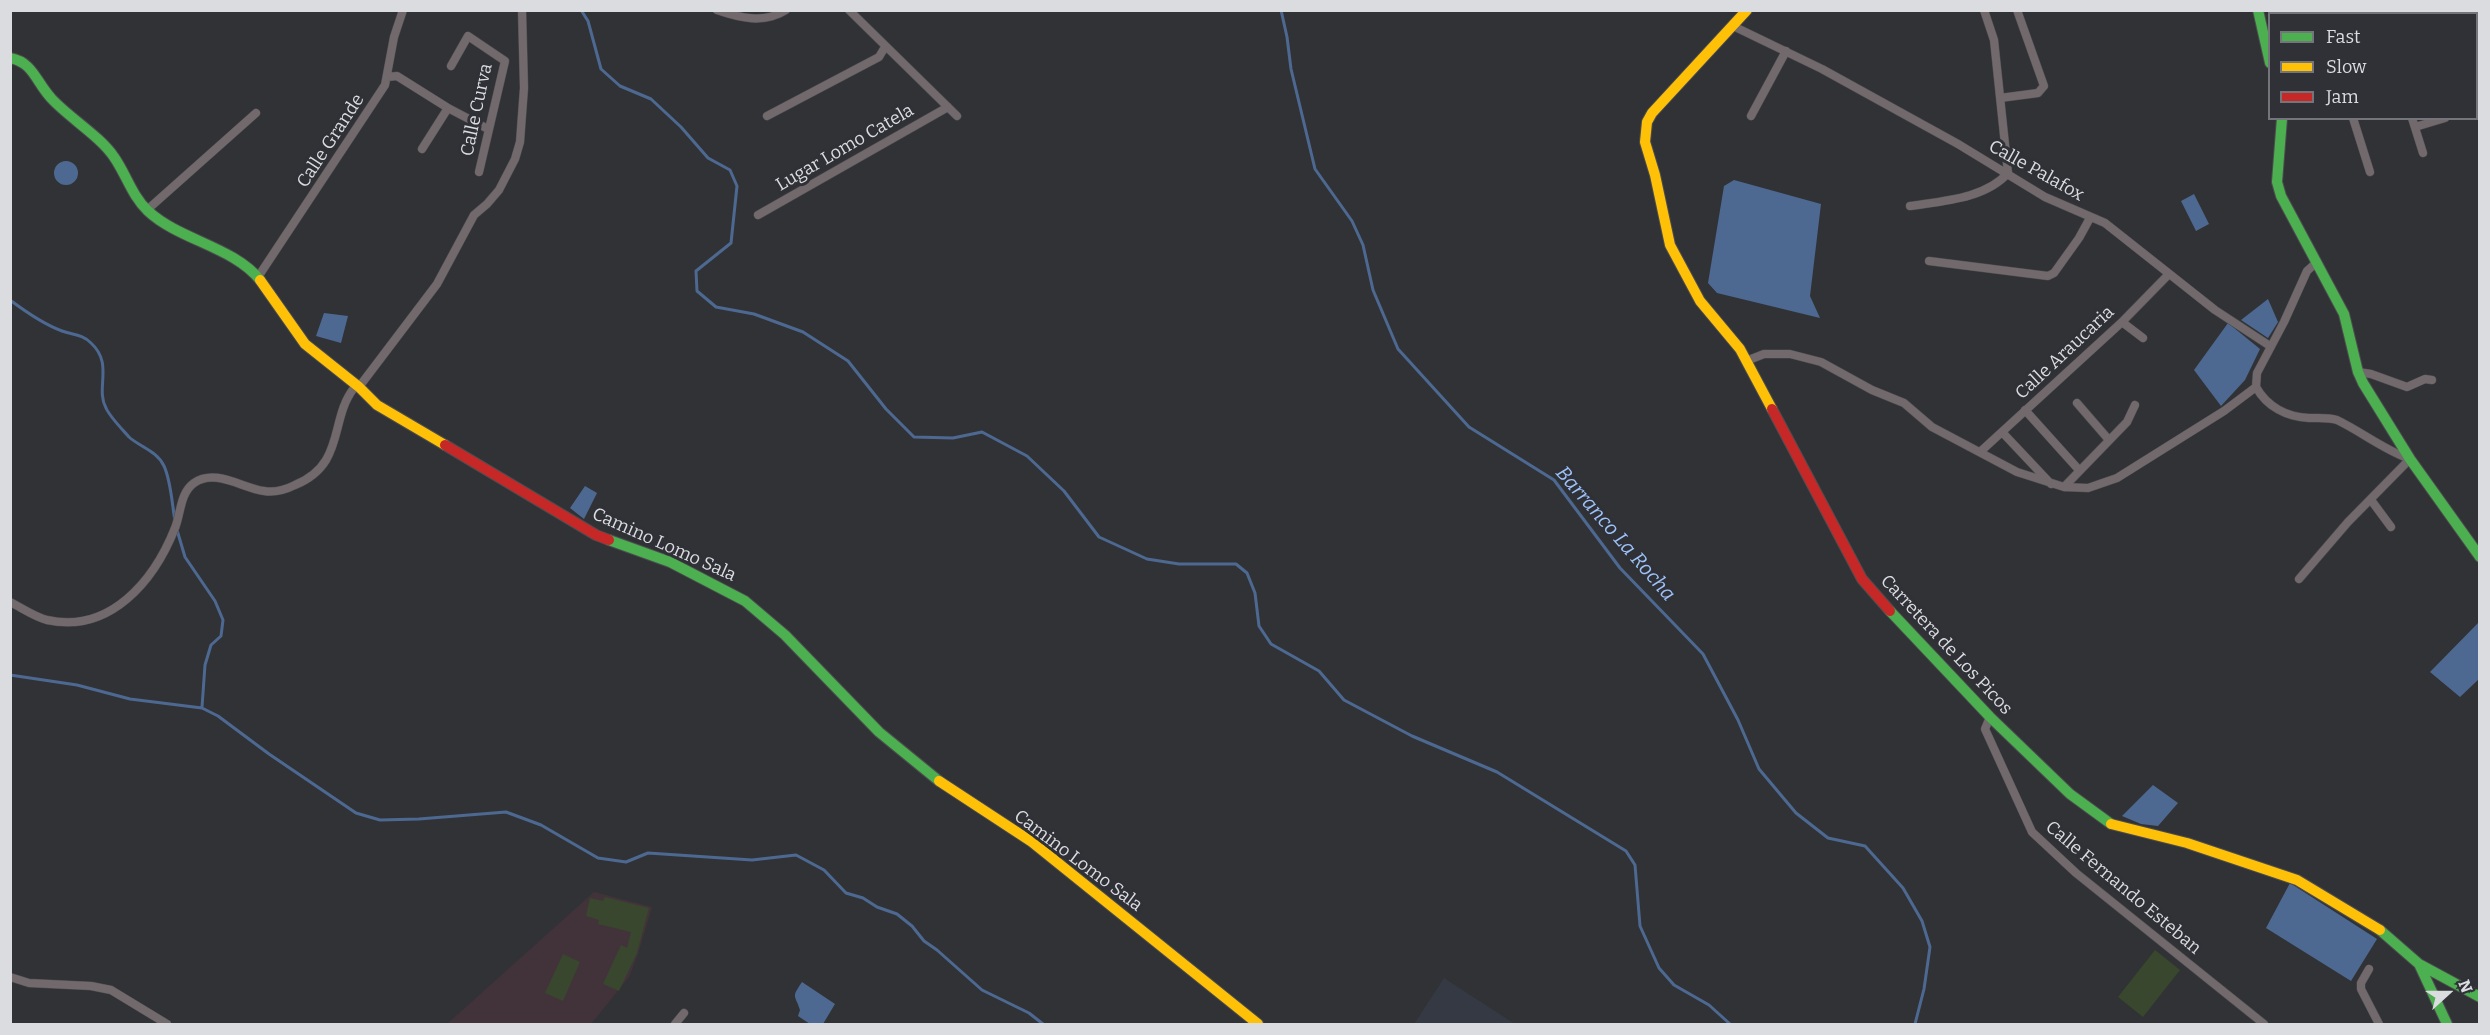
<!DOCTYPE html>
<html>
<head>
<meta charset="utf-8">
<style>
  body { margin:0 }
  #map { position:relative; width:2490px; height:1035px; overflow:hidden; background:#313235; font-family:Bitter,serif }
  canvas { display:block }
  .frame { position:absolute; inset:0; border:12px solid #dbdce0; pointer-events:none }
  .legend { position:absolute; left:2268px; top:12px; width:210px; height:108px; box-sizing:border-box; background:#2f3137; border:2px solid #74757b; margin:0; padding:8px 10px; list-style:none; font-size:18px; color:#dbdce0 }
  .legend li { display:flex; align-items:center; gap:12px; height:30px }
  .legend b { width:30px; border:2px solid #74757b }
  .north { position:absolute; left:2418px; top:963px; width:60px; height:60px; -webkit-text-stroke:4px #2f3137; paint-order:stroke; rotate:69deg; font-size:16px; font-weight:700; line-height:24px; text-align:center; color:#dbdce0 }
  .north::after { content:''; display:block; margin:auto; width:21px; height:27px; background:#dbdce0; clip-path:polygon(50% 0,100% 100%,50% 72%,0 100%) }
</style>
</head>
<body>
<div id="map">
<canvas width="2490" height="1035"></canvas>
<div class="frame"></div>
<ul class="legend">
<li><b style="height:8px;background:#4caf50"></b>Fast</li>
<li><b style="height:8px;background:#ffc107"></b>Slow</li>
<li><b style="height:8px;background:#c62828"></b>Jam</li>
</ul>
<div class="north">N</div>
</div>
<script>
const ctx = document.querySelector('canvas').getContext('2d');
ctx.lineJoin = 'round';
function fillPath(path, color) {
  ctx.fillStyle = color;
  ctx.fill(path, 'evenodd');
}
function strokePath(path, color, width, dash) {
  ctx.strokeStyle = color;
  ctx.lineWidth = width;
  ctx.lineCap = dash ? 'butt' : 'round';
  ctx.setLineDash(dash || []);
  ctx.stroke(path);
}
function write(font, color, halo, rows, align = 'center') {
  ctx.font = font + ' Bitter,serif';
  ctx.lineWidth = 6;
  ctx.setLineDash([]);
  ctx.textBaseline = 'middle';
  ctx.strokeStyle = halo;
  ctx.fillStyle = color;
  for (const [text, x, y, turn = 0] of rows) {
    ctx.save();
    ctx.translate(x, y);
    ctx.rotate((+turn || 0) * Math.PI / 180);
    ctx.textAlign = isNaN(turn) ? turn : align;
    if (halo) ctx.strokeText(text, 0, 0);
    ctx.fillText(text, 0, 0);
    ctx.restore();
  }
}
fillPath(new Path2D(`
  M1444,978L1515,1024H1414Z`), '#343943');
fillPath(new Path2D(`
  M594,892L652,907L638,954L629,977L591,1024H447Z`), '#42333b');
fillPath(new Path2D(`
  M605,897L649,908L637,953L619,991L603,984L621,945L627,948L631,932L598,924L599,920L586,916L590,898L603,901Z
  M2155,950L2180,970L2143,1017L2118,997Z
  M563,954L580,962L563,1001L545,993Z`), '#38472d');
fillPath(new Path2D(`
  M54 173a12 12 0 1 1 24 0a12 12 0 1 1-24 0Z
  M1734,180L1821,204L1810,296L1820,318L1717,293L1708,283L1724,186Z
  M2194,194L2209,224L2196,231L2181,201Z
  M2268,299L2278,322L2268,338L2241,320Z
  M324,313L348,316L341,343L316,336Z
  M2228,323L2260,349L2245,380L2221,406L2194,370Z
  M585,486L597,493L584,519L570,508Z
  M2479,622V679L2460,697L2430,672Z
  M2153,785L2178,803L2158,826L2141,824L2122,816Z
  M2290,883L2377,939L2351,981L2266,928Z
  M802,982L835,1004L823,1024H810L798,1016L800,1010C795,994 791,998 802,982Z`), '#4d6992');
strokePath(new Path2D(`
  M581,10L588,21L601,69L620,86L651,99L681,127L708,158L730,170L737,186L731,243L696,271L697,291L716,307L754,314L803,332L848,361L886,409L914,437L953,438L982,432L1027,456L1064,491L1099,537L1147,559L1179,564H1236L1247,573L1255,593L1259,626L1271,644L1319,671L1344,700L1412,736L1497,772L1626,851L1635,865L1640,926L1659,968L1674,985L1709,1005L1730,1024
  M1281,10L1287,37L1291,69L1315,169L1352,221L1363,245L1373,290L1398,349L1469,427L1554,480L1620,568L1703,654L1738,720L1759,769L1796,813L1828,838L1865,846L1903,888L1922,921L1930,947L1924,989L1915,1024
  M10,300C26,312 43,324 62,331C73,335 82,334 91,343C114,364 95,388 106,408C110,417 122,429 129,437C140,447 157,451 164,466C171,481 172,504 175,521
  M177,530L185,557L215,601L223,620L221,636L211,645L205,665L202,707
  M10,675L77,685L130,699L202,708L218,716L269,754L356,813L380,820L419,819L506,812L541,825L598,858L626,862L648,853L752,860L796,855L824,870L846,893L863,898L877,907L897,914L912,926L924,941L937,950L982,990L1029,1013L1043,1024`), '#4d6992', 3);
const street = new Path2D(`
  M717,10C740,18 764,24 786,10
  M849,10L957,116
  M1984,10L1994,40L2008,173
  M2320,10L2321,14
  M2377,10L2378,14
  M1733,26L1822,69L1958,144L2045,197L2105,223L2215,310L2270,346
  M451,66L468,36L505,61L479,172
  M2476,67L2480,70
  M387,77L397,76L448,108L488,129
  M2000,98L2038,93L2044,86L2017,10
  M767,116L879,57L885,47
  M1751,116L1786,51
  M2353,118L2370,172
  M2412,118L2423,153
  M2415,127L2445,118
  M422,149L448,108
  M1910,206C1942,201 1985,199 2008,173
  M147,210L256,113
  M758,215L948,107
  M1929,261L2048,276L2054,273L2079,238L2090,218
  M258,277L385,85L394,37L403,10
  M2122,322L2143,338
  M1746,361L1764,354H1790L1821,362L1872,390L1904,403L1932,427L2017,472L2064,487L2088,488L2117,478L2224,411L2256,387
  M2358,372L2371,374L2407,387L2425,379L2432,380
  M2256,387C2267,407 2287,417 2309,418C2318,418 2328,417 2337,420C2362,432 2384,450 2410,459
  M2256,387L2257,373L2284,322L2307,271L2317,262
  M2077,403L2109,440
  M2025,410L2079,470
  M2002,432L2051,484
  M1980,452L2122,322L2169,274
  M2064,487L2127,422L2135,405
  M2371,500L2391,527
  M2299,579L2348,522L2410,459
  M10,602C22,608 35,617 47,620C110,634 154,581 175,528C181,513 180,493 194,483C215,468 242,488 264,491C275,493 285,490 295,485C346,464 329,420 354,388L359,387L437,284L474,215L487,204L499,190L515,159L520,142L524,88L522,10
  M1990,717L1985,729L2032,832L2076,873L2264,1024
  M2369,969L2361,983V989L2379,1024
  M10,977L29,983L91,986L111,990L167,1024
  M675,1024L684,1013`);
const fast = new Path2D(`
  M2258,10L2270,63
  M10,58C33,62 36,82 51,98C68,117 100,136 114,157C126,174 132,196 148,211C179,240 234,247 260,280
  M2282,118L2277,182L2281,196L2344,314L2358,372L2363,383L2410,459L2480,557
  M609,540L670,562L745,601L785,635L879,732L939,781
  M1890,611L1990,717L2070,794L2111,824
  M2380,930L2419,964L2480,997
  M2419,964L2447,1024`);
const slow = new Path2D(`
  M1747,10L1652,113L1647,122L1645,142L1655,175L1670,245L1700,301L1740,349L1772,409
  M260,280L305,344L359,387L377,405L445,445
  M939,781L1032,842L1258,1024
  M2111,824L2187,843L2297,880L2380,930`);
const jam = new Path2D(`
  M1772,409L1862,579L1890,611
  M445,445L596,535L609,540`);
strokePath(street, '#4d4d50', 9);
strokePath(fast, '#4d4d50', 12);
strokePath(slow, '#4d4d50', 12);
strokePath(jam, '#4d4d50', 12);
strokePath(street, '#71696b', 8);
strokePath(fast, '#4caf50', 10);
strokePath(slow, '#ffc107', 10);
strokePath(jam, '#c62828', 10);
write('18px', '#dbdce0', '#2f3137', [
  ["Calle Curva",477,110,-78],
  ["Calle Grande",331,141,-57],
  ["Lugar Lomo Catela",845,148,-30],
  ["Calle Palafox",2036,171,29],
  ["Calle Araucaria",2065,353,-43],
  ["Camino Lomo Sala",664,545,24],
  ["Carretera de Los Picos",1946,645,47],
  ["Camino Lomo Sala",1078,861,37],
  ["Calle Fernando Esteban",2123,888,40]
]);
write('italic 20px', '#9ec3f9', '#2f3137', [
  ["Barranco La Rocha",1615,534,49]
]);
</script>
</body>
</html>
